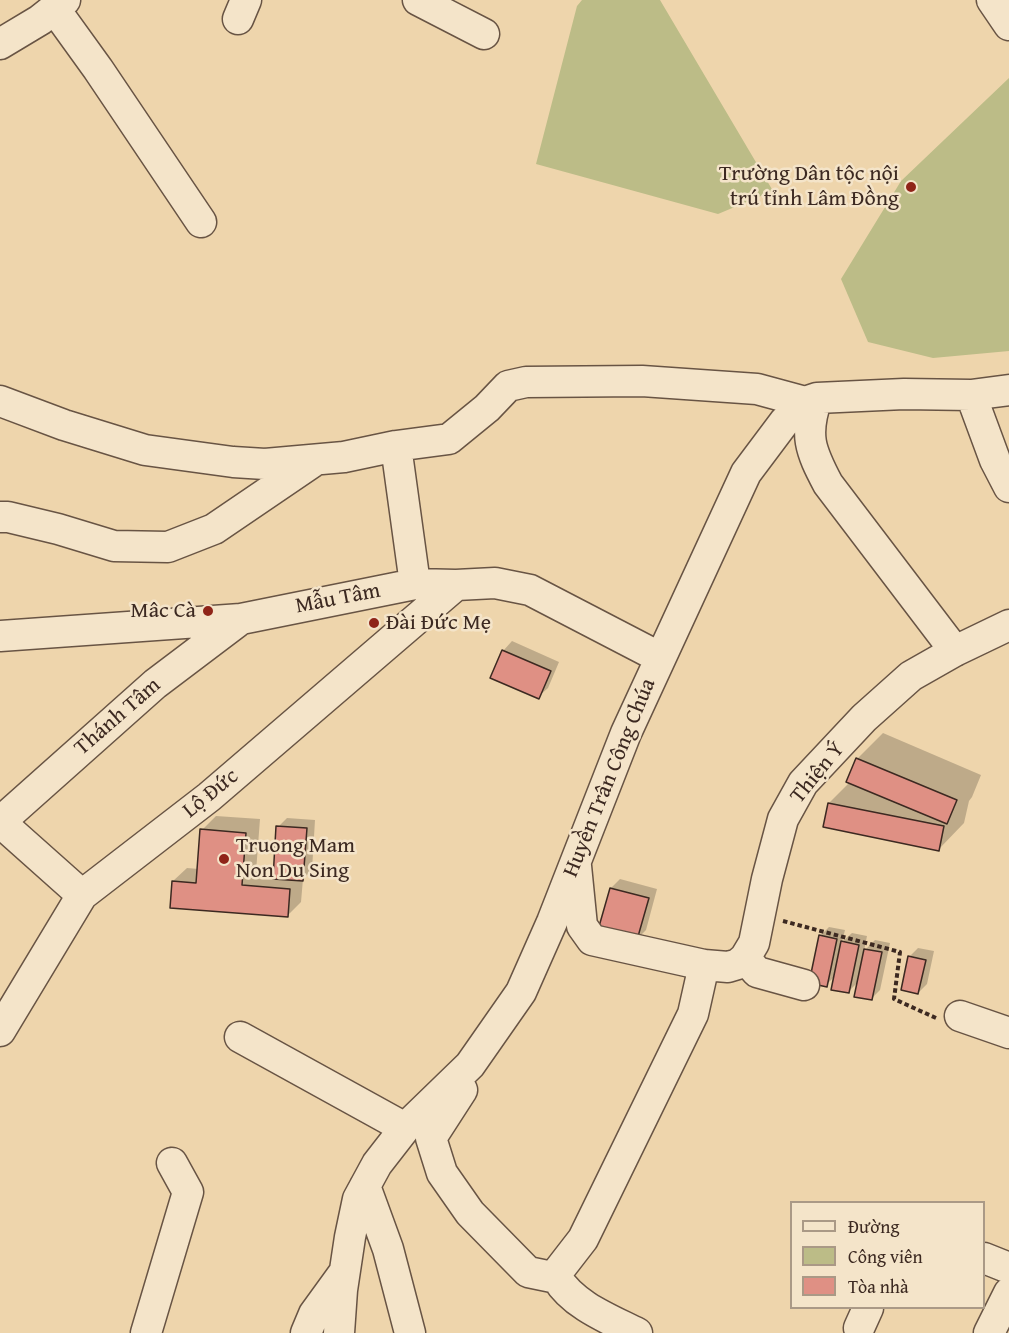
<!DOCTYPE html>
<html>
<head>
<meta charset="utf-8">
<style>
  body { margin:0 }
  #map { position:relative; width:1009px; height:1333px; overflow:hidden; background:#eed5ac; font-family:"Gentium Book Plus",serif }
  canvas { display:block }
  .legend { position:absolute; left:790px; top:1201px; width:195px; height:108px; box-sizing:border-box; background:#f4e4c9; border:2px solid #aa9986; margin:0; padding:8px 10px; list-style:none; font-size:18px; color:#3c2921 }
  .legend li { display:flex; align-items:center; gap:12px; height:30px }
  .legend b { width:30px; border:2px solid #aa9986 }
</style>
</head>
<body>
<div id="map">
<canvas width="1009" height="1333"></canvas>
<ul class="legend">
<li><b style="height:8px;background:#f4e4c9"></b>Đường</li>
<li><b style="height:16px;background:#bcbc87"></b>Công viên</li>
<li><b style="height:16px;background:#df9084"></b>Tòa nhà</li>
</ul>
</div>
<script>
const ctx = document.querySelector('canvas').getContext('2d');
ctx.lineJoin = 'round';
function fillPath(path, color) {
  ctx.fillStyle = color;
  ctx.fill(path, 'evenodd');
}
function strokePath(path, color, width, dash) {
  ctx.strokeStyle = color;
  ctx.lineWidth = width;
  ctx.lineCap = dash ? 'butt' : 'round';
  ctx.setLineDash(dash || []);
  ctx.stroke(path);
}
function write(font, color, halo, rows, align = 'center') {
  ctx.font = font + ' "Gentium Book Plus",serif';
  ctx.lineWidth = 5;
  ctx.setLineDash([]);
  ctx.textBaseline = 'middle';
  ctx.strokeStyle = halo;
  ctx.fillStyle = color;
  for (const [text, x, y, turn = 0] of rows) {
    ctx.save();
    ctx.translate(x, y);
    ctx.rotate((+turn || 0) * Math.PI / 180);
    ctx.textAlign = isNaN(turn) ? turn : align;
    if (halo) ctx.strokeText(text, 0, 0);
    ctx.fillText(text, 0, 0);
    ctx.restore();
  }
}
fillPath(new Path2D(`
  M582,0H660L773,191L718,214L536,164L577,6Z
  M1009,78V351L933,358L868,342L841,279L901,181Z`), '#bcbc87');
fillPath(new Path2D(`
  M512,641L559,662L548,688L538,697L492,677L503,651Z
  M883,733L981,775L972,797L969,801L964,823L939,849L829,803L850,782L857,759Z
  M216,816L260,819L256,872L275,873L278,827L287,818L315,820L312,870L303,879L301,902L287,916L173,881L187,868L199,869L202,830Z
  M620,879L657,889L646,930L637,939L611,888Z
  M829,927L845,930L842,942L852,933L867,936L864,951L875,940L890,943L880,990L871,999L859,981L848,992L835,976L826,985L820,936Z
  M918,948L934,951L927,984L918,993L909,957Z`), '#0003');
const building = new Path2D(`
  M502,650L551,671L539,699L490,678Z
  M856,758L957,800L947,824L846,782Z
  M828,803L944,826L939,851L823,827Z
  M276,826L307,828L303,881L273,879Z
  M200,829L246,833L242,885L290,889L288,917L170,908L172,881L196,883Z
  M610,888L649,898L637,940L598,930Z
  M819,935L837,939L827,987L809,983Z
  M841,941L859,945L849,993L831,990Z
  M864,949L882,952L872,1000L854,997Z
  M908,956L926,960L918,994L901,990Z`);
fillPath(building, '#df9084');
strokePath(building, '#3c2921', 1.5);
const minor = new Path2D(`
  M418,0L484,34
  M992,0L1009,25
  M54,8L98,69L201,222
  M238,19L246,0
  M0,44L40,20L65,0
  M971,395L995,460L1009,487
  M817,398C804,435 810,450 828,484L955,651
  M0,401L64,425L145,450L233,462L265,464L344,457L396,446L449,439L487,408L508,386L526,382L642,381L757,389L805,402
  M396,446L415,584
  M0,517H8L58,529L114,546L168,547L214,529L314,461
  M0,636L241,619L415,584L456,585L495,583L530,590L659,657
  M0,822L155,684L241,619
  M0,822L82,895
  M576,866L582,926L592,940L704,965L728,967L738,964L745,958L754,943L767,879L783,819L803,783L864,718L911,676L955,651L1009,625
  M745,958L757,972L804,985
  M960,1016L1009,1033
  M0,1031L82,895L209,797L456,585
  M240,1037L405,1128
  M462,1090L431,1138L442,1173L470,1213L528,1272L557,1278
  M365,1186L388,1249L410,1333
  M984,1258L1009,1268
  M859,1328L868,1308
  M146,1333L188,1192L172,1163
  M306,1333L314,1314L343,1274
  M339,1333L342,1290L350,1237L358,1199L377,1164L405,1128L470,1065L521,992L552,922L626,733L746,473L785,421L805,402L817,398L904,394L971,395L1009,390
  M637,1333C609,1319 573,1305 557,1278L559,1270L583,1239L693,1014L704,965
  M989,1333L1009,1293`);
strokePath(minor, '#685444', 33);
strokePath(new Path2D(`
  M783,921L900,952L894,999L936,1018`), '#3c2921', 4, [4.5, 3]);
strokePath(minor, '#f4e4c9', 30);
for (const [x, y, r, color] of [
  [911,187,6,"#8f2418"],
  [208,611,6,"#8f2418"],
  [374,623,6,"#8f2418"],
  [224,859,6,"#8f2418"]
]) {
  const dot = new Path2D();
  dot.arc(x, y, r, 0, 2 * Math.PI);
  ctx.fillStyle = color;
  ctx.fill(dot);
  strokePath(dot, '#f4e4c9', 2);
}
write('22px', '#3c2921', '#f4e4c9', [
  ["Trường Dân tộc nội",899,174],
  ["trú tỉnh Lâm Đồng",899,199],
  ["Mâc Cà",196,611],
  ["Đài Đức Mẹ",386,623,"left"],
  ["Truong Mam",236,846,"left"],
  ["Non Du Sing",236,871,"left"]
], 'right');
write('22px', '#3c2921', '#f4e4c9', [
  ["Mẫu Tâm",338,599,-11],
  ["Thánh Tâm",118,717,-41],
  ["Thiện Ý",818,773,-51],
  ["Huyền Trân Công Chúa",610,778,-68],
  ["Lộ Đức",211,794,-39]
]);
</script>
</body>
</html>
